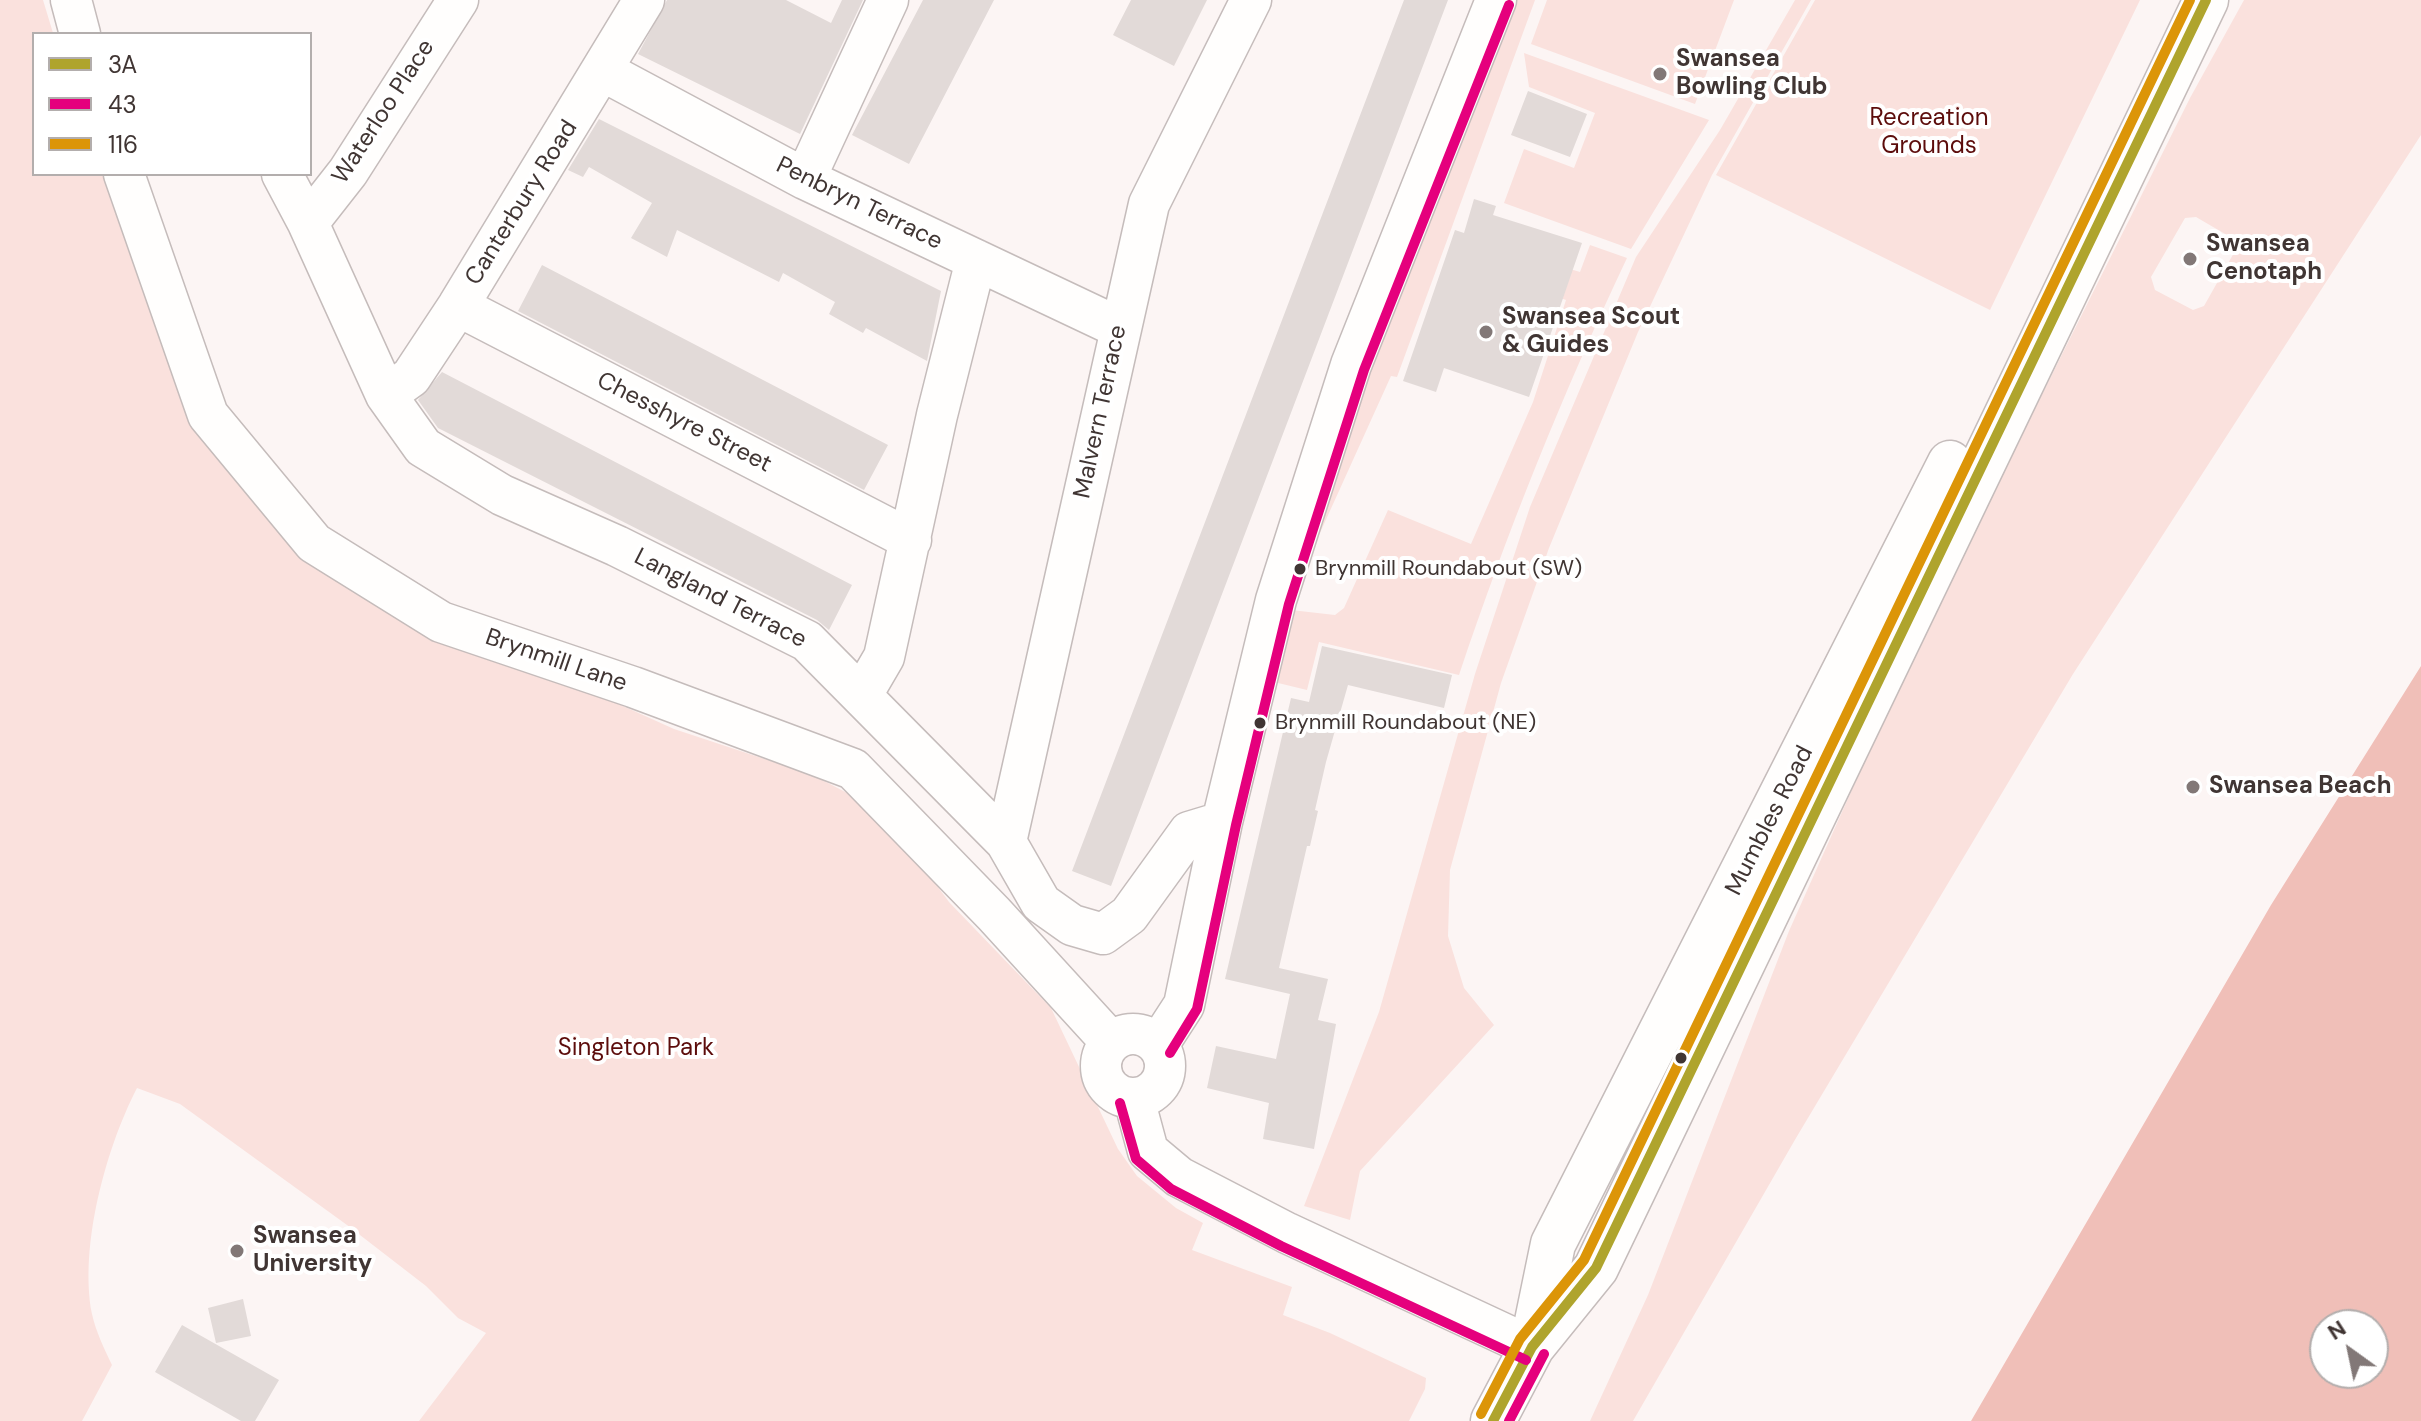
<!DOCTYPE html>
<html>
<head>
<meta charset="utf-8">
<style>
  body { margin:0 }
  #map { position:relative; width:2421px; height:1421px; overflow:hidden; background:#fcf5f4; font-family:"DM Sans",sans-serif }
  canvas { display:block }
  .legend { position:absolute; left:32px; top:32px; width:280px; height:144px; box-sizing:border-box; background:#fff; border:2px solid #b3aead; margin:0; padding:10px 14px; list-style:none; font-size:24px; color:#403533 }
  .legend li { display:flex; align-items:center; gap:16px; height:40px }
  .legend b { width:40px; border:2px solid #b3aead }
  .north { position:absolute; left:2309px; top:1309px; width:80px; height:80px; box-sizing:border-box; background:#fff; border:2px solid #b3aead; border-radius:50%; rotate:327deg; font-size:22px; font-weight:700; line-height:32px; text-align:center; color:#403533 }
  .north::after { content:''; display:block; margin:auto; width:28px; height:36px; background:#827877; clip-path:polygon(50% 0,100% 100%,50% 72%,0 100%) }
</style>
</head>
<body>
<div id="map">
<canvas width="2421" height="1421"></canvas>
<ul class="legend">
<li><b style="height:10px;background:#afa42d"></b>3A</li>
<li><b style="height:10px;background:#e5007d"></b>43</li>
<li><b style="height:10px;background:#dc9508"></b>116</li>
</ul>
<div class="north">N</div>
</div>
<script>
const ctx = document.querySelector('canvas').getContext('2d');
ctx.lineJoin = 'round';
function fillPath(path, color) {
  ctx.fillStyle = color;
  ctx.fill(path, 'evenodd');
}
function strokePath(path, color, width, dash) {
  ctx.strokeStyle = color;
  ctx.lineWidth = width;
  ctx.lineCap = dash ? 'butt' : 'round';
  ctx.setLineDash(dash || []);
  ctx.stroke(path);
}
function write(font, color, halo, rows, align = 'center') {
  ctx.font = font + ' "DM Sans",sans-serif';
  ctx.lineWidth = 8;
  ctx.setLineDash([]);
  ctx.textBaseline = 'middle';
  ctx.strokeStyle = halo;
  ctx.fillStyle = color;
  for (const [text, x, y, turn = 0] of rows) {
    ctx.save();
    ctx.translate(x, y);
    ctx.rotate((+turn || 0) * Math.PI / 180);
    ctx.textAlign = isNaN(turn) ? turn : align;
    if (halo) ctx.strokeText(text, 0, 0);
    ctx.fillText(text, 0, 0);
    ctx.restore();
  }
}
fillPath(new Path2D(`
  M0,0H43L53,33L34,34V174H118L246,492L592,692L674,729L813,775L866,803L896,830L949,902L1051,1008L1118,1149L1137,1176L1176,1208L1203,1223L1192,1250L1292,1287L1283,1315L1330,1333L1426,1378L1425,1389L1409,1421H419L486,1333L458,1318L426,1286L347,1225L180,1104L137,1088C106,1148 79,1246 92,1314C96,1332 104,1348 112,1365L82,1421H0Z
  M1507,0H1535L1397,377L1391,376L1305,566L1360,373Z
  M1547,0H1734L1695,104L1531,44Z
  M1795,0H1811L1712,175L1638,332L1549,548L1501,683L1450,870L1448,936L1464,988L1494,1025L1360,1171L1350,1220L1304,1206L1379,1012L1475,674L1530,507L1636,257L1720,130Z
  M1815,0H2140L1990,310L1716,175Z
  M2244,0H2421V135L2073,674L1796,1138L1633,1421H1590L1648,1295L1789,931L1911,657L2190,98ZM2196,217L2232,238L2235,251L2204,306L2193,310L2155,290L2151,277L2185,218Z
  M1524,53L1709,120L1631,249L1504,203L1524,149L1574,168L1595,113L1529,87Z
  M1590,245L1627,258C1562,395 1507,532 1459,675L1319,642L1307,690L1274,682L1291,610L1335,615L1344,608L1388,510L1471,544L1533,402L1566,300L1490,273L1500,248L1580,272Z`), '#fae1dd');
fillPath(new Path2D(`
  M2421,666V1421H1971L2271,905ZM2325,1325H2373V1373H2325Z`), '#f0bfb8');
fillPath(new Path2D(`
  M667,0H786L831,23L842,0H863L800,134L638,54Z
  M923,0H994L909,164L852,135Z
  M1131,0H1207L1174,66L1113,35Z
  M1404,0H1448L1111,886L1072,871Z
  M1528,91L1587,114L1570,157L1511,135Z
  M599,119L941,291L927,361L866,328L863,333L829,314L835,302L783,273L779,282L677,230L667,257L631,238L652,203L589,167L583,177L568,170Z
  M1474,199L1496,206L1493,215L1582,243L1529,397L1444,368L1436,392L1403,381L1455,230L1464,233Z
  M542,265L888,445L864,490L518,311Z
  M442,372L852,585L829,630L817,620L438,428L418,400Z
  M1322,646L1452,675L1444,708L1348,685L1326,762L1315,810L1318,811L1310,846H1307L1279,968L1328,979L1318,1020L1336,1024L1314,1149L1263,1139L1269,1103L1207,1088L1216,1046L1276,1059L1290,994L1225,979L1291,698L1309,702Z
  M243,1299L251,1336L216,1343L208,1308Z
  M182,1325L279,1380L255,1421H241L155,1372Z`), '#e2dad8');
const minor = new Path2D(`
  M71,0L80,34
  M603,71L805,179L1120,328
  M124,174L208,415L314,543L441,622L633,687L853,769L994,914L1111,1042
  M282,174L308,223L386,395L423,447L502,495L617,546L807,641L1006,842L1041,903L1072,925L1103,934L1129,915L1189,832L1222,822
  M805,179L888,0
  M308,223L348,172L458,0
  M458,306L911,540
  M386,395L411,377L458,306L644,0
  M863,693L884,657L937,415L976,260
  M1006,842L1149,204L1251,0
  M1101 1066a32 32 0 1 1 64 0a32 32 0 1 1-64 0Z
  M1158,1045L1184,1005L1222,822L1276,600L1351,365L1496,0
  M1134,1099L1148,1151L1179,1177L1287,1233L1532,1347`);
const major = new Path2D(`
  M1533,1341L1553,1244L1950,463
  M1493,1421L1532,1347L1596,1268L2206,0`);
strokePath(minor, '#c5bcbb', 43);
strokePath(major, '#c5bcbb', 47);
strokePath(minor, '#fffefd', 40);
strokePath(major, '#fffefd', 44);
strokePath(new Path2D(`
  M1493,1421L1532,1347L1596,1268L2206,0`), '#afa42d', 10);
strokePath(new Path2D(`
  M1170,1053L1197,1009L1236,825L1289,604L1364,370L1509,5
  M1120,1103L1136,1159L1171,1189L1281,1246L1526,1360
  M1509,1421L1544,1354`), '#e5007d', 10);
strokePath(new Path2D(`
  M1481,1414L1520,1339L1584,1260L2190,0`), '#dc9508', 10);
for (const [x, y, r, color] of [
  [1660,74,8,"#827877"],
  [2190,259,8,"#827877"],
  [1486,332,8,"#827877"],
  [1300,569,7,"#403533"],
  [1260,723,7,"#403533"],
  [2193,787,8,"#827877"],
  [1681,1058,7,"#403533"],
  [237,1251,8,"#827877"]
]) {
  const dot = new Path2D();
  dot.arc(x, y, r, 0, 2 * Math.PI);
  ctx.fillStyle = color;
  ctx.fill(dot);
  strokePath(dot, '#fff', 3);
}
write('22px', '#403533', '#fff', [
  ["Brynmill Roundabout (SW)",1315,569],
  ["Brynmill Roundabout (NE)",1275,723]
], 'left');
write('bold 24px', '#403533', '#fff', [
  ["Swansea",1676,60],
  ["Bowling Club",1676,88],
  ["Swansea",2206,245],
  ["Cenotaph",2206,273],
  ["Swansea Scout",1502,318],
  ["& Guides",1502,346],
  ["Swansea Beach",2209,787],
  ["Swansea",253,1237],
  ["University",253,1265]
], 'left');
write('24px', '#403533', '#fff', [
  ["Waterloo Place",384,112,-57],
  ["Canterbury Road",522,203,-58],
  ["Penbryn Terrace",859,204,26],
  ["Malvern Terrace",1101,412,-78],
  ["Chesshyre Street",684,423,27],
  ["Langland Terrace",720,599,27],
  ["Brynmill Lane",556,661,19],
  ["Mumbles Road",1770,821,-63]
]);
write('24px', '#5c0c0b', '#fff', [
  ["Recreation",1929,119],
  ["Grounds",1929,147],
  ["Singleton Park",636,1049]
]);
</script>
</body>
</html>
